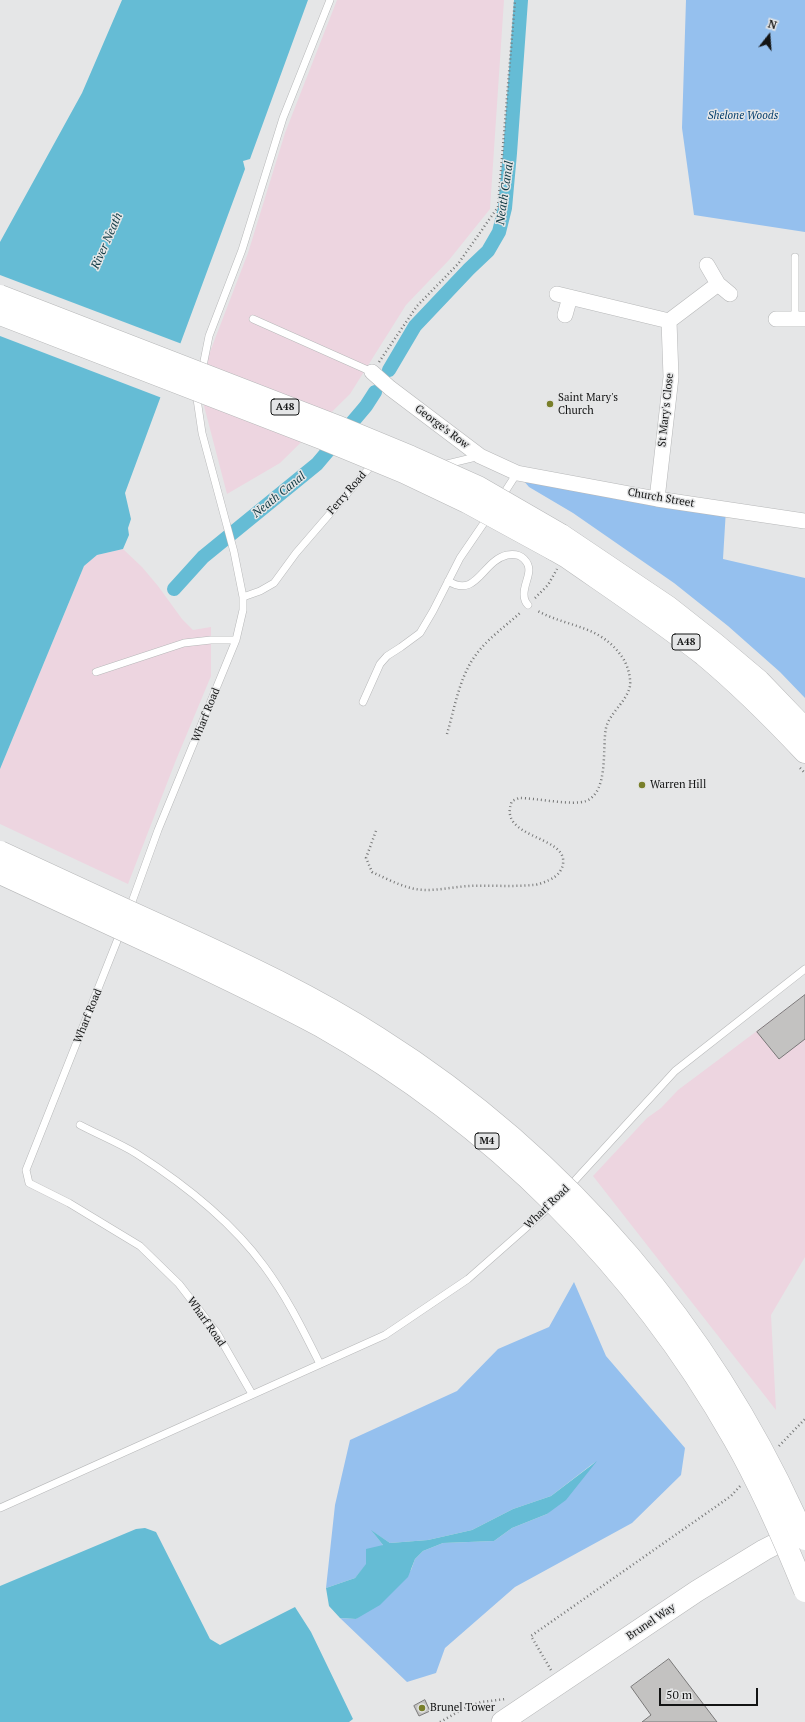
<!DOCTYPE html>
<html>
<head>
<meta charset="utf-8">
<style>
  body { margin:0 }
  #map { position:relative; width:805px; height:1722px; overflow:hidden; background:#e5e6e7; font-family:"PT Serif",serif }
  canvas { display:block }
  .north { position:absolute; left:749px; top:16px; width:40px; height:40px; -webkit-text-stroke:3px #e5e6e7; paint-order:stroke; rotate:17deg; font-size:11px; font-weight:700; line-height:16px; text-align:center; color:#131414 }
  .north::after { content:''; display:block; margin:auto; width:14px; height:18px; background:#131414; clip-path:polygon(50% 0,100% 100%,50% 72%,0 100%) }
  .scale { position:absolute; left:659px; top:1688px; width:99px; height:18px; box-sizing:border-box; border:2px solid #131414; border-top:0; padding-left:5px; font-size:12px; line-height:14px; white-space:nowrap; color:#131414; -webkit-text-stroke:3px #e5e6e7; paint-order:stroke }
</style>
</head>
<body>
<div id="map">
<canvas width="805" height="1722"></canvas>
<div class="north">N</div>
<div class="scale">50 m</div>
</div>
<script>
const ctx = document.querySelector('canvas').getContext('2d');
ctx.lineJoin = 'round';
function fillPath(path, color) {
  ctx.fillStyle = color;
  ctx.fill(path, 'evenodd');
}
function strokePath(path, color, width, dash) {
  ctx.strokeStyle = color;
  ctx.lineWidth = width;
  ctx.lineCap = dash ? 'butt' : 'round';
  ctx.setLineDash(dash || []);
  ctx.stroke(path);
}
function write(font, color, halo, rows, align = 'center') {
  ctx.font = font + ' "PT Serif",serif';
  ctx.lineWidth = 3;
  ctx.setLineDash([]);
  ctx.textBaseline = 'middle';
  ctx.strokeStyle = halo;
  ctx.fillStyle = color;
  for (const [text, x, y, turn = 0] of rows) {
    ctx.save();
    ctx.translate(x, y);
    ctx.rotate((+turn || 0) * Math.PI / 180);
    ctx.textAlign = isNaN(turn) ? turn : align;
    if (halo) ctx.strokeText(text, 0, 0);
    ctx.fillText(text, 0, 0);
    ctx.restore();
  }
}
fillPath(new Path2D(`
  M337,0H504L490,209L449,260L406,305L350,394L280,463L227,494L203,402L208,357L248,253L285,133Z
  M123,549L142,567L158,586L182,619L193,630L211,627V676L176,760L128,884L0,824V769L84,566L97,555Z
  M805,995V1257L771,1315L776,1410L593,1176L647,1118L661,1108L678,1090Z`), '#edd5e0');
fillPath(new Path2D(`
  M686,0H805V232L694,215L682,128Z
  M517,473L726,509L723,559L805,578V698L780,672L728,626L674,583L573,513L529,487Z
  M574,1282L606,1356L685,1448L681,1475L632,1523L515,1587L445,1648L436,1673L407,1682L340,1618L356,1619L411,1570L415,1559L423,1551L443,1543L494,1541L512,1528L547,1514L595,1462L551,1496L513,1509L472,1530L428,1540L390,1543L372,1531L383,1545L355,1578L326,1588L335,1505L350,1440L457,1391L498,1349L549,1327Z`), '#95c0ee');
fillPath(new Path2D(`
  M122,0H308L250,159L243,161L245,169L125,493L131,519L128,528L129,535L123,549L97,555L84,566L0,769V242L82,93Z
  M597,1461L566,1500L547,1514L512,1528L494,1541L443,1543L423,1551L415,1559L408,1577L380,1605L356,1619L340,1618L329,1606L326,1588L355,1578L366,1564V1549L383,1545L371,1530L390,1543L428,1540L472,1530L513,1509L551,1496Z
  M145,1528L156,1532L210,1639L220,1645L295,1607L311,1632L353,1719L349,1722H0V1586L136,1529Z`), '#65bcd5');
fillPath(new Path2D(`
  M0,275L182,344L162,398L0,336Z`), '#e5e6e7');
strokePath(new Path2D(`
  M389,370L415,326L469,269L488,251L499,232L505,208L510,153L521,0
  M174,589L203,557L317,464L366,406L375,392`), '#65bcd5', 14);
const building = new Path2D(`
  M805,995V1039L779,1059L757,1032Z
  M669,1659L717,1722H642L651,1715L631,1687Z
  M425,1700L430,1711L419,1716L414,1706Z`);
fillPath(building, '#c3c2c1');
strokePath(building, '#797878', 1);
const lane = new Path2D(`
  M253,319L372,372
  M795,319V257
  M202,371L209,336L242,250L283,118L330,0
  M443,464H447L480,456
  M501,498L517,473
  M448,581C477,599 482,561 507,555C513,554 519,554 524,559C535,570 524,581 524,594C524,599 525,602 528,605
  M243,597L260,591L274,583L296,553L371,466L375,463
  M96,672L184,643L211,640H236
  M363,702L380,664L387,656L401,647L420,633L433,611L460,558L488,517
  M129,910L158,830L236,640L243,610V597L234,552L202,433L197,399L198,393
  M121,931L26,1170L29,1183L69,1203L140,1246L179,1284L217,1333L252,1394
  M80,1125C99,1135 119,1143 137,1154C184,1184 231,1221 264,1266C287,1297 303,1330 320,1364
  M568,1188L675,1071L805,969
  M0,1508L385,1335L468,1279L553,1204`);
const street = new Path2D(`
  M707,265L718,284L730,294
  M557,294L669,321L671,377L657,499
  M565,315L570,297
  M776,319H805
  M669,321L718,284
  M372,372L390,388L480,456L517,473L657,499L805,521`);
const secondary = new Path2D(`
  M502,1722L697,1591L764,1550L799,1532`);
const primary = new Path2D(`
  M561,535L668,607L715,644L759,681L805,729
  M553,549L567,557C613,589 660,620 704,655C740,685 773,718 805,752`);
strokePath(lane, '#b7b8b9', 8);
strokePath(street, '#b7b8b9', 16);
strokePath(secondary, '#b7b8b9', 22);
strokePath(primary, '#b7b8b9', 23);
strokePath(new Path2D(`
  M379,362L417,306L458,264L498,207L515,0
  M535,598L548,585L557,569
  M447,734C454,710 459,680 473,659C485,640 505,627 521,612
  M800,768L805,773
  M376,831L366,858L372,872C385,878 400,886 415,889C433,892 451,887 469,886C490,885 512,887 533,885C538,885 548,881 553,878C558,875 562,870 563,864C568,835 496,839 512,801L519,798C537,798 572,806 586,801C609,792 602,748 606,728C610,712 626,703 630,686C631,678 628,667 624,660C602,624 567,628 536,610
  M779,1446L805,1419
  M551,1670L531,1636L731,1496L741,1485
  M440,1722L465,1708L481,1702L506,1699`), '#767777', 2.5, [1, 3]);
strokePath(lane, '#fff', 7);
strokePath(street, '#fff', 15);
strokePath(secondary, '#fff', 21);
strokePath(primary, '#fff', 22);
const primaryBridge = new Path2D(`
  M0,296L336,426L411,457L478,487L561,535
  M0,314L324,439L404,472L467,502L553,549`);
const highwayBridge = new Path2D(`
  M0,852C58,879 116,906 174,932C244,964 314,997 378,1038C568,1158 716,1333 805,1539
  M0,873C63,902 126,931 188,960C232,981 276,1002 319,1025C492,1123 636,1266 734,1439C762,1488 784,1539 805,1591`);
strokePath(primaryBridge, '#b7b8b9', 23, []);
strokePath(highwayBridge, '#b7b8b9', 23, []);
strokePath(primaryBridge, '#fff', 22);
strokePath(highwayBridge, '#fff', 22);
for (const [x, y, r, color] of [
  [550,404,4,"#797f2a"],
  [642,785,4,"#797f2a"],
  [422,1708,4,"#797f2a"]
]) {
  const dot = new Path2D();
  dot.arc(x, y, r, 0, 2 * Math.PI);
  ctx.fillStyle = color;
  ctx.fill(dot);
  strokePath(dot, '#e5e6e7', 1.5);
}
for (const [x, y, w] of [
  [285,407,28],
  [686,642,28],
  [487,1141,24]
]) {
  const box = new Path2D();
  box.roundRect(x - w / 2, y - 8, w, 16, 3);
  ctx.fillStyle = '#e5e6e7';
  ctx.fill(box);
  strokePath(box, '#131414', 1);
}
write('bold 10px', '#131414', null, [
  ["A48",285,407],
  ["A48",686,642],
  ["M4",487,1141]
]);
write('italic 11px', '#053e6d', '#e5e6e7', [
  ["Shelone Woods",743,116]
]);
write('11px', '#131414', '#e5e6e7', [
  ["Saint Mary's",558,398],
  ["Church",558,411],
  ["Warren Hill",650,785],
  ["Brunel Tower",430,1708]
], 'left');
write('11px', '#131414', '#e5e6e7', [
  ["St Mary's Close",666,410,-84],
  ["George's Row",442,427,37],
  ["Ferry Road",347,493,-49],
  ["Church Street",661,498,10],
  ["Wharf Road",206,715,-68],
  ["Wharf Road",88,1016,-68],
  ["Wharf Road",547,1207,-44],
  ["Wharf Road",206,1322,55],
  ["Brunel Way",651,1622,-34]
]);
write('italic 12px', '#133c46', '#e5e6e7', [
  ["Neath Canal",505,193,-82],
  ["River Neath",107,241,-66],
  ["Neath Canal",279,495,-39]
]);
</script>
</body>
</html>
